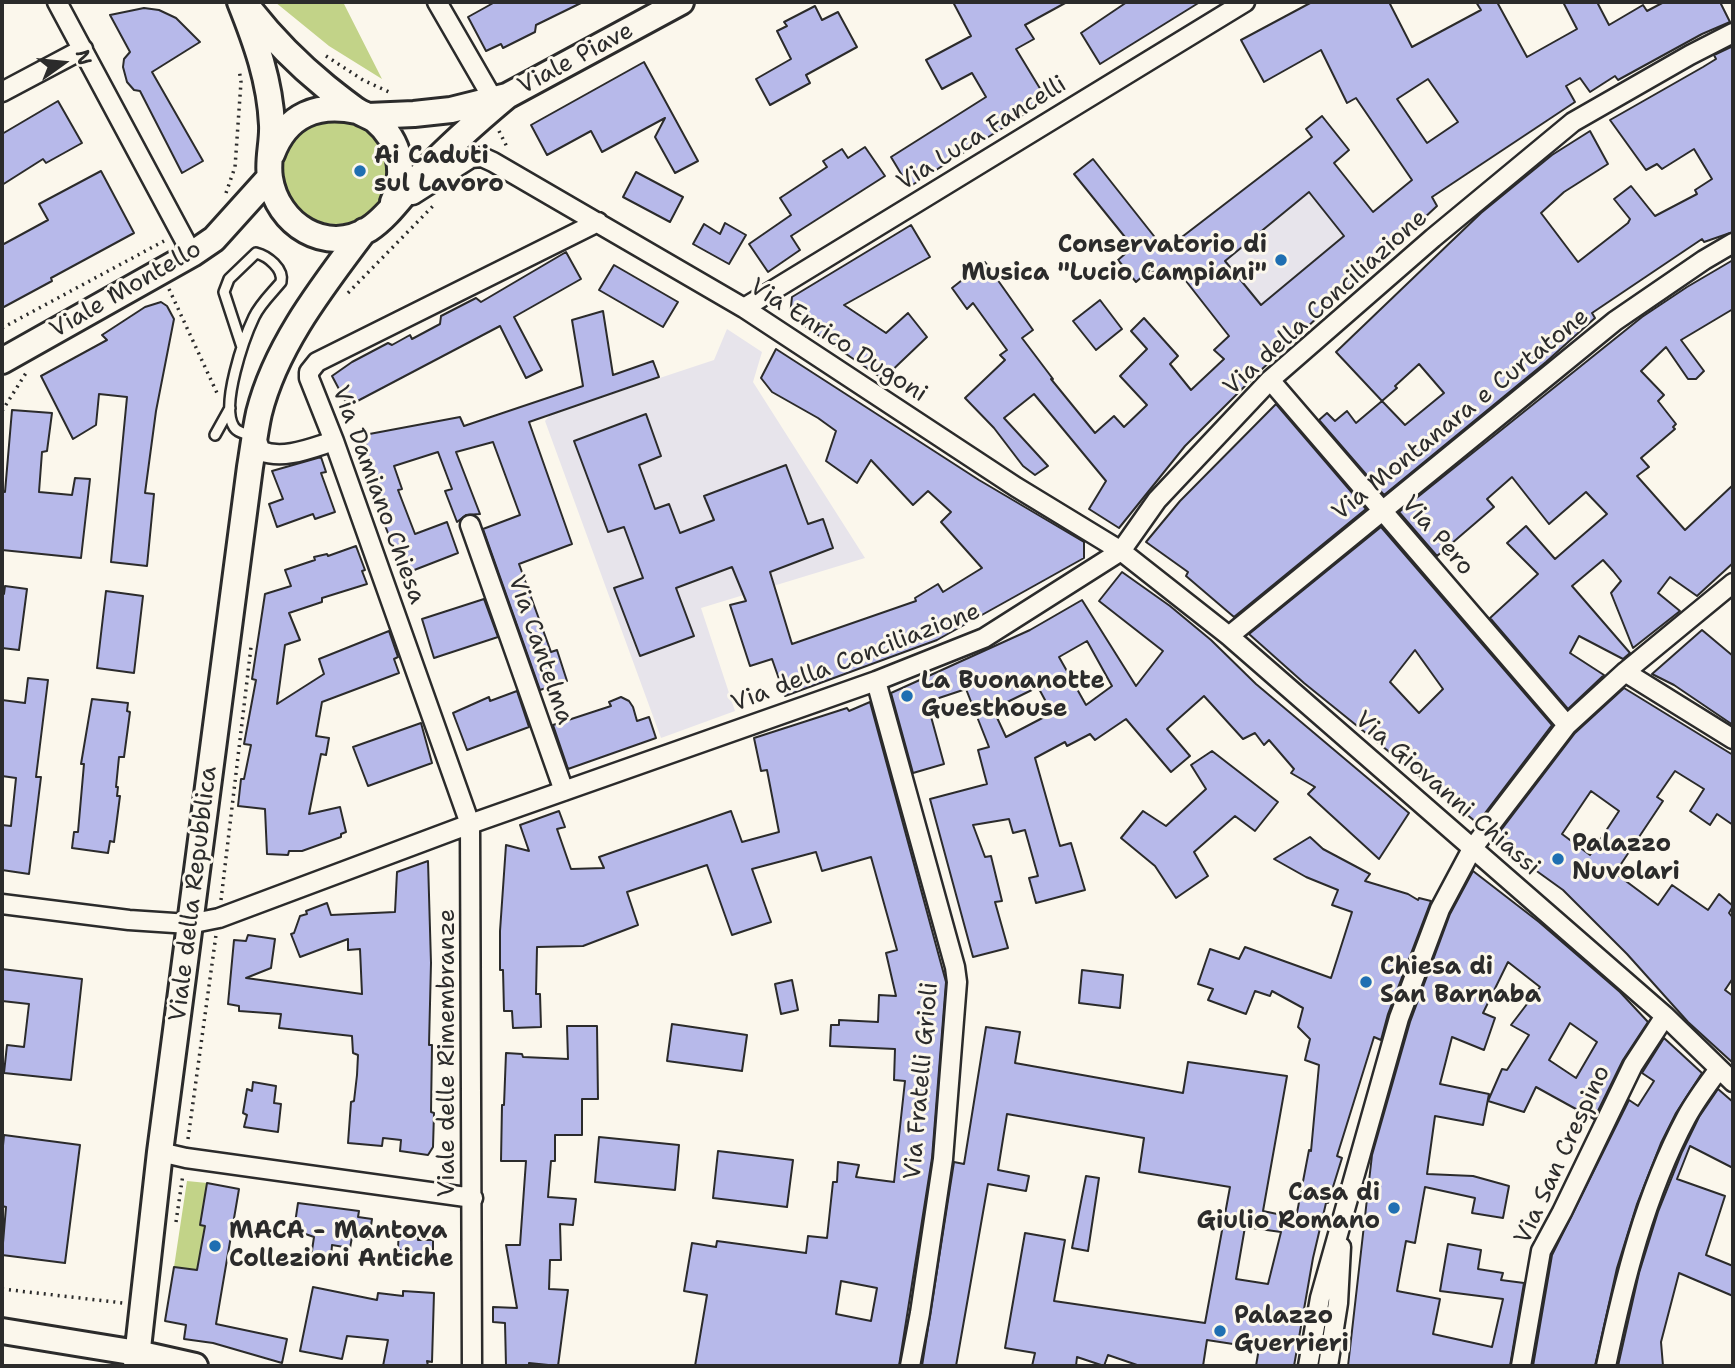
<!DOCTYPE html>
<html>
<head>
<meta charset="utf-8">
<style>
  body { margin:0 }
  #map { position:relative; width:1735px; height:1368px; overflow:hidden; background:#fbf7ec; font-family:"Shantell Sans",sans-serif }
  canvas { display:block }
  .frame { position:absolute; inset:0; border:4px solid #2b2b2b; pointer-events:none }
  .north { position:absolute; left:28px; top:28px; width:70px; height:70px; -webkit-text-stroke:5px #fbf7ec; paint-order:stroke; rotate:75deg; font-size:19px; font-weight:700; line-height:28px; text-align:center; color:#2b2b2b }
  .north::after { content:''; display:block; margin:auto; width:24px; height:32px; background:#2b2b2b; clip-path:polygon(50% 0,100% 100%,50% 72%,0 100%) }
</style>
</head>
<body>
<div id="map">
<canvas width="1735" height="1368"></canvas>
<div class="frame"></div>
<div class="north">N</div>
</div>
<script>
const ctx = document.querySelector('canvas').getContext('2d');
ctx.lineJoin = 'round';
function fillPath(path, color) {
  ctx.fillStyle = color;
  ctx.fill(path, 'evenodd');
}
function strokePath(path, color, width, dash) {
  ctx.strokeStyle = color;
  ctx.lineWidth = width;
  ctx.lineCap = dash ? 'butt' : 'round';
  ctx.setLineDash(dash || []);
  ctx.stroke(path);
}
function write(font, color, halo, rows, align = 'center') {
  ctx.font = font + ' "Shantell Sans",sans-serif';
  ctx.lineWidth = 6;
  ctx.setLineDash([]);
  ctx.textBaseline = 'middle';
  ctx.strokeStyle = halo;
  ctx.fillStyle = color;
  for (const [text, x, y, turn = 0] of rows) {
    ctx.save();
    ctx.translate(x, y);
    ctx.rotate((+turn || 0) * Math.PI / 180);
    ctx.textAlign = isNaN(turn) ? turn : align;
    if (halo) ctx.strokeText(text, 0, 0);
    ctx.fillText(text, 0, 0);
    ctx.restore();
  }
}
fillPath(new Path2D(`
  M1312,137L1397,243L1260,371L1229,336L1179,240Z
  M727,329L762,352L753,382L865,558L701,608L735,711L661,738L545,421L551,414L714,360Z`), '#e7e4eb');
fillPath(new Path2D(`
  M275,2H343L382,79L329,46Z
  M283 171a53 53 0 1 1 106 0a53 53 0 1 1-106 0Z
  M187,1181L207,1183L200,1224L205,1226L197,1271L174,1267Z`), '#c2d388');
const building = new Path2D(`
  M495,2H583L536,25L535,32L503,48L501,44L486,51L468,17Z
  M953,2H1067L1025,25L1034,39L1016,49L1047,100L909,187L891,157L986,97L972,73L942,89L926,60L971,36Z
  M1127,2H1200L1100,64L1081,33Z
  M1312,2H1389L1412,47L1481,10L1476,2H1497L1527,57L1577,29L1563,2H1597L1609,25L1643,5L1647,11L1664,2H1720L1730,22L1702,34L1618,80L1615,76L1590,92L1580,78L1566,86L1575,102L1432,197L1437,206L1260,371L1185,446L1119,528L1089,509L1106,481L1034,394L1004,418L1048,466L1035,475L1023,466L994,428L965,398L1005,360L1000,355L1007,350L973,303L967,309L952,288L985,262L1033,330L1022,338L1053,379H1051L1095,433L1114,416L1124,427L1147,405L1120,376L1147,349L1131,331L1144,318L1178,356L1170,364L1191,390L1224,359L1214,350L1229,336L1175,267L1160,280L1151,269L1136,282L1118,260L1133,247L1074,174L1093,159L1165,250L1312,137L1306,129L1322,116L1349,150L1334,163L1373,212L1412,180L1356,98L1347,103L1321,50L1264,82L1241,40ZM1428,79L1458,122L1427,143L1397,99ZM1309,192L1344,236L1261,305L1225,261Z
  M815,6L822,20L838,12L857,47L806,75L810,83L770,105L756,79L791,59L777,31L787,26L784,22Z
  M144,8L159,10L176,18L200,42L152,72L203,161L182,173L140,91L134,90L127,82L123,67L124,59L130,52L110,15Z
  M1733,46V232L1704,242L1702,239L1592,313L1595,318L1546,362L1384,495L1319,420L1327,413L1335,421L1347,411L1356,423L1382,401L1336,352L1481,213L1552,155L1590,131L1608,164L1564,192L1541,213L1578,262L1628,223L1630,219L1614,199L1631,186L1655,216L1697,194L1695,190L1712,179L1694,149L1662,169L1657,164L1646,170L1610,120L1703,67L1716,59L1714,55ZM1419,364L1444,393L1405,425L1382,401L1397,388L1395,386Z
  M644,62L698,161L675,173L655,137L665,118L602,152L591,131L547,155L531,125Z
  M58,101L82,143L46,163L43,159L2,185V134Z
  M865,147L885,176L791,236L800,250L768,272L749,244L791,215L780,198L827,167L823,161L842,149L848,158Z
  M101,171L134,233L51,278L52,281L2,308V245L48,220L39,204Z
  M636,172L683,197L670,222L623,197Z
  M725,223L746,235L729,264L693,244L704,224L720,234Z
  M911,225L930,257L844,305L886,333L908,313L927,337L883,379L790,316L792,297Z
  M566,252L581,279L514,317L542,370L526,378L500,326L348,406L332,376L352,362L388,343L392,345L410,335L412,339L440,324L441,316L476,298L481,302Z
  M1733,260V309L1681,340L1704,371L1696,379H1688L1666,347L1641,371L1664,395L1658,401L1676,424L1673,427L1675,429L1641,458L1649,467L1637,476L1685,530L1733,485V563L1697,596L1670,577L1658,593L1680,611L1633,648L1611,593L1621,581L1613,571L1603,560L1572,586L1630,653L1623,659L1579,636L1570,653L1604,675L1568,709L1490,618L1538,574L1507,543L1526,526L1555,559L1607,514L1586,492L1549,524L1512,477L1487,499L1494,507L1437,556L1399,512L1642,317L1687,287Z
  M614,265L678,302L663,327L599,290Z
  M1100,300L1122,329L1096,350L1073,321Z
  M161,302L167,306L174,319L156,411L145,493L154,494L147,566L111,562L127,397L99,394L96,425L73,439L41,376L107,340L102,335L145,307Z
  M603,311L613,375L653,361L659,377L529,422L572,544L519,564L551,652L557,650L567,681L540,690L483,529L520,515L493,442L456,452L480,514L466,515L457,522L445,491L452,489L438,452L394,466L402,489L398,490L415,534L447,522L458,553L404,574L377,505L359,449L367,448L364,435L460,417L464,426L583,386L572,320Z
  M776,349L979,480L1084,542V558L937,640L785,696L772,659L750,666L730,605L746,601L732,567L676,588L694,636L640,656L614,588L643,578L624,527L608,532L574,441L646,414L661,456L639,465L655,509L669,504L680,533L714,520L704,496L786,465L808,524L823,519L833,548L770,572L792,644L916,601L915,598L938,584L943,592L982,568L941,522L951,512L928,491L913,505L871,460L857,483L826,461L836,431L818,418L772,392L761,378Z
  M1276,404L1366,509L1234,617L1186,576L1188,572L1146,542L1180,501Z
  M12,410L52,413L47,451L42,452L39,492L72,495L75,478L90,479L81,558L2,550V491L5,492Z
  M321,457L326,472L321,473L335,512L315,519L313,514L277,527L269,504L283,499L272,471Z
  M1381,527L1552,725L1479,821L1476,822L1304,683L1249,634ZM1415,650L1443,689L1419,713L1390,682Z
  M356,546L365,570L362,571L367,584L322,598V602L289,613L300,640L285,645L277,704L324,674L319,659L389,631L398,657L394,659L399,673L322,702L316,736L329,738L326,755L321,754L309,814L340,807L346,832L341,834V837L302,851H289L288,855L267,854L265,809L238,806L241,779H244L251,745L244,744L256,680L252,679L265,594L291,586L285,570L315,560L314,557L327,554L328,556Z
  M1122,572L1170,606L1211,640L1256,684L1409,813L1379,859L1308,794L1315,787L1291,773L1294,769L1269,740L1264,745L1255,733L1243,739L1204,696L1167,729L1190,756L1171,772L1126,719L1095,740L1090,734L1067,746L1065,742L1035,758L1060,846L1071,843L1085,890L1036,903L1029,878L1038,876L1025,830L1013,833L1009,819L973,825L985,857L991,856L1002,901L995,902L1008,948L973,957L930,799L987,784L978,750L989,747L966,689L927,702L944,764L913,773L891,693L1030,630L1082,600L1136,686L1163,651L1099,601ZM1087,641L1112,686L1086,705L1059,657ZM1038,687L1052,713L1006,737L993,709Z
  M5,586L27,589L19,650L2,648V594H4Z
  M106,591L143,596L134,673L97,668Z
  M484,599L498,637L434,658L422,619Z
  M1702,630L1733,656V725L1674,685L1652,674Z
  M28,678L48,680L36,777H41L29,874L2,870V825L11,826L16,778L2,776V700L25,703Z
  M1624,688L1733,755V825L1717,814L1710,825L1690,811L1704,789L1675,771L1657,797L1663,801L1615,873L1658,905L1672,885L1708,910L1719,894L1733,906L1729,913L1733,918V978L1725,990L1733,996V1063L1688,1022L1627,954L1563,890L1506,849L1495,838L1575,733ZM1591,791L1619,811L1590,855L1562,834Z
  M517,691L529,727L467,750L453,713L489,697L490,701Z
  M621,697L629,701L633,707L637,721L649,717L656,738L568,769L553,725L611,706L609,702Z
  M92,699L128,703L127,711L130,712L124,757H119L116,787H118L117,796H120L114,842L110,841L108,853L72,848L74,832H78L84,764H81Z
  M870,702L946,982L932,1158L899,1366H695L707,1295L684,1291L692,1243L716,1247L717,1241L806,1253L808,1236L827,1238L833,1182H837L838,1162L859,1165L856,1177L894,1182L905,1081L894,1080L895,1049L830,1046L831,1025H839V1020L878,1022L879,995L896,996L886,953L897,950L871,857L822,871L816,852L752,869L771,922L732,935L707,865L627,892L638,925L583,946L537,947L536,994H540L541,1027L513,1028L512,1011H504L503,970H500V931L506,845L529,851L520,825L559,811L565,827L557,829L571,869L604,868L599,857L731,811L742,842L779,832L767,770L761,771L754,738L847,708L849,711ZM841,1281L877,1288L871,1321L836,1314Z
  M421,723L432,763L368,786L353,747Z
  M1212,751L1278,802L1255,831L1235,816L1194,852L1208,876L1176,898L1155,866L1121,838L1143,811L1166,826L1206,789L1191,765Z
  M1310,837L1323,849L1370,874L1365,881L1408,894L1418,900L1419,898L1431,901L1388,1014L1381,1040L1374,1037L1337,1156L1342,1158L1328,1203H1326L1313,1258L1294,1366H1256L1259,1348L1207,1340L1203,1366H1140L1108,1355L1104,1366L1077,1357L1076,1366H1032L1035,1353L1005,1348L1025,1233L1065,1240L1054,1301L1205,1323L1230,1187L1139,1172L1144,1138L1007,1114L998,1170L1029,1176L1026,1191L988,1184L956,1366H922L954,1162L964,1164L986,1027L1020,1032L1015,1063L1183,1093L1188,1062L1287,1076L1263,1211L1296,1218L1309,1150L1311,1151L1319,1065L1305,1060L1310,1039L1298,1027L1303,1008L1272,991L1270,996L1255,991L1246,1014L1208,1000L1213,989L1198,984L1210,949L1239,959L1245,947L1331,978L1352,912L1332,905L1338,890L1306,877L1274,859ZM1245,1227L1281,1232L1268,1284L1236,1279Z
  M428,861L431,963L429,1045H432L431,1112L434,1113L433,1147L428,1155L400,1151L401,1140L383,1138L382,1146L348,1143L351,1102L354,1101L357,1075L358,1055L353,1053L352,1036L279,1028L281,1014L239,1011V1006L228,1004L234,940L246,941L248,935L275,939L271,968L246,978L362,994L360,949L348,950V939L300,957L291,934L294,933L300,916L307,914L306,911L327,903L331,915L395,912L397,872Z
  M1473,871L1539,922L1620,992L1648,1022L1623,1060L1594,1119L1536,1087L1524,1112L1488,1101L1502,1069L1507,1070L1529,1035L1511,1025L1540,987L1508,962L1483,1013L1495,1018L1484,1050L1452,1037L1440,1084L1489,1094L1483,1125L1435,1116L1427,1174L1473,1176L1509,1186L1503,1218L1472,1213L1475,1198L1425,1187L1415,1243L1406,1241L1397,1291L1440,1299L1433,1334L1492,1347L1503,1299L1440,1291L1448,1244L1481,1250L1478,1269L1503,1273L1501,1280L1524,1283L1510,1366H1348L1372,1155L1410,1022L1450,914ZM1570,1023L1597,1042L1576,1078L1549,1060Z
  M2,969L82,979L71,1080L4,1073L7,1045L24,1047L29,1004L2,1001Z
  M1082,970L1123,975L1120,1008L1079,1003Z
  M792,980L798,1010L781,1014L775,984Z
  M672,1024L747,1035L742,1071L667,1061Z
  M567,1026H597L598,1099H582V1135H555V1161H551L548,1197L576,1199L573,1225L560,1224L561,1260H550L549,1289L568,1290L558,1366L529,1363V1366H506L505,1323L493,1322V1307L517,1308L506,1245H520L526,1161H501L502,1105H504L506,1053L522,1054L523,1057L568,1059Z
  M1664,1038L1702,1073L1676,1113L1661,1143L1637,1204L1617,1268L1595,1366H1533L1552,1255L1629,1100L1638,1106L1654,1081L1642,1073Z
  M253,1082L276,1086L274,1103L281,1104L278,1132L244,1127L247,1115L243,1113L247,1089L252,1091Z
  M1718,1089L1733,1102V1168L1690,1146L1677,1179L1725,1196L1706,1255L1733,1266V1296L1679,1273L1661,1342L1663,1366H1618L1639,1273L1658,1212L1682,1152L1699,1117Z
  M4,1135L80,1145L65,1263L2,1255L6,1207L2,1206V1156Z
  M599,1137L679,1145L675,1190L595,1182Z
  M718,1151L793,1160L787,1207L713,1198Z
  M1086,1176L1099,1178L1088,1251L1072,1248Z
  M207,1183L239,1189L216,1324L287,1339L282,1363L213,1343L184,1339L186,1325L165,1321L174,1267L197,1270L205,1226L200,1225Z
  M298,1203L359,1211L358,1217L372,1219L369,1239L352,1237L350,1248L332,1245L331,1258L311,1257L314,1237L294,1230Z
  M399,1227H418V1240H433V1256H422V1262L398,1249Z
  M313,1287L377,1300L378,1293L403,1296V1291L434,1293L432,1362L427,1361L428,1366H383L388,1340L347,1336L342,1359L300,1351Z`);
fillPath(building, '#b7b9ea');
strokePath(building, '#2b2b2b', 2);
const lane = new Path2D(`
  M242,347L224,292L229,279L256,253C268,256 284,269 281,282C272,293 260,304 254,317C244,338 220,406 234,427C238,433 247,434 254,436
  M215,435L230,408`);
const street = new Path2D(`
  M57,2L192,254
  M437,2L493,99
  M2,92L83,49
  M413,195L471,158L482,157L493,162L744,308L1016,487L1121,551L1229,636L1665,1016L1733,1082
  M744,308L1245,2
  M1270,380L1567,725
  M255,436L261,451C284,460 311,448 334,441
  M470,525L564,791
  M1229,636L1615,321L1704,260L1733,243
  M1625,672L1733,739
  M876,681L955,967L957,982L943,1159L920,1313L910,1366
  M2,904L129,920L189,924L219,918L470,824L876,681L984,638L1121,551L1157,500L1270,380L1433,238L1573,122L1690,55L1733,33
  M160,1152L186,1158L473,1198
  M472,1366L470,824L334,441L309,378V372L317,362L598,222
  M1308,1366L1320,1298L1399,1018L1440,909L1472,849L1567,725L1625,672L1733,583
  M1328,1366L1338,1303L1341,1247
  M1521,1366L1541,1251L1562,1212L1633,1065L1665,1016
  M1606,1366C1624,1281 1645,1195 1686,1118C1695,1101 1707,1085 1719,1069`);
const secondary = new Path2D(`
  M240,2C256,42 270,81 272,125C273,142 267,161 270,178C277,224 326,256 369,229C389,216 404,192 421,175C448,147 477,121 507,96
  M251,11C273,39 299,65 326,87C336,95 346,103 356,110C362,114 369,116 375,120C400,141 407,173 393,202
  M368,116L414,114L451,110L507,96L681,2
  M272,154C287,114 318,103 357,111
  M2,361L192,254L214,239L269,178
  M2,1331L137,1353L195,1366
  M136,1366L160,1152L250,467C253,449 255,431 259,413C276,345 323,286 364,231`);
strokePath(lane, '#2b2b2b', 14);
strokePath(street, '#2b2b2b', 23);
strokePath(secondary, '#2b2b2b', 30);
strokePath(new Path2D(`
  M326,56L363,80L389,92
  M499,131L508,149
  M468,183H479L482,178
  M226,193L235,167L241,82L239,69
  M169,289L217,393
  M348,293L433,206
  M2,328L164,241
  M2,411L26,373
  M221,900L251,647
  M188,1139L216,935
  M176,1222L183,1174
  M2,1289L123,1303`), '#2b2b2b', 3.5, [2, 5]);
strokePath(lane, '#fbf7ec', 9);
strokePath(street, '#fbf7ec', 18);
strokePath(secondary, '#fbf7ec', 24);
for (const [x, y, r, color] of [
  [360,171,7,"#1f6fb2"],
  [1281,260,7,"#1f6fb2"],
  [907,696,7,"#1f6fb2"],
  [1558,859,7,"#1f6fb2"],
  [1366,982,7,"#1f6fb2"],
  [1394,1208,7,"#1f6fb2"],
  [215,1246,7,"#1f6fb2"],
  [1220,1331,7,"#1f6fb2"]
]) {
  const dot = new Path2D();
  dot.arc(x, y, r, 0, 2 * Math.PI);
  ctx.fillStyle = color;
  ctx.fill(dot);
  strokePath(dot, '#fbf7ec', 2.5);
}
write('24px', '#2b2b2b', '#fbf7ec', [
  ["Viale Piave",576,59,-28],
  ["Via Luca Fancelli",982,134,-32],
  ["Viale Montello",126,290,-30],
  ["Via della Conciliazione",1326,303,-42],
  ["Via Enrico Dugoni",838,341,33],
  ["Via Montanara e Curtatone",1461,415,-39],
  ["Via Damiano Chiesa",378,495,70],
  ["Via Pero",1437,536,49],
  ["Via Cantelma",540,650,71],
  ["Via della Conciliazione",856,658,-21],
  ["Via Giovanni Chiassi",1447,794,41],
  ["Viale della Repubblica",194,894,-83],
  ["Viale delle Rimembranze",448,1053,-90],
  ["Via Fratelli Grioli",922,1081,-85],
  ["Via San Crespino",1563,1155,-65]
]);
write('bold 24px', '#2b2b2b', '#fbf7ec', [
  ["Ai Caduti",374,157],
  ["sul Lavoro",374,185],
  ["Conservatorio di",1267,246,"right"],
  ["Musica \"Lucio Campiani\"",1267,274,"right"],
  ["La Buonanotte",921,682],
  ["Guesthouse",921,710],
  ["Palazzo",1572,845],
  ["Nuvolari",1572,873],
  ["Chiesa di",1380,968],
  ["San Barnaba",1380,996],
  ["Casa di",1380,1194,"right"],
  ["Giulio Romano",1380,1222,"right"],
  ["MACA - Mantova",229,1232],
  ["Collezioni Antiche",229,1260],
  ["Palazzo",1234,1317],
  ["Guerrieri",1234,1345]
], 'left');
</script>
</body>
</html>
